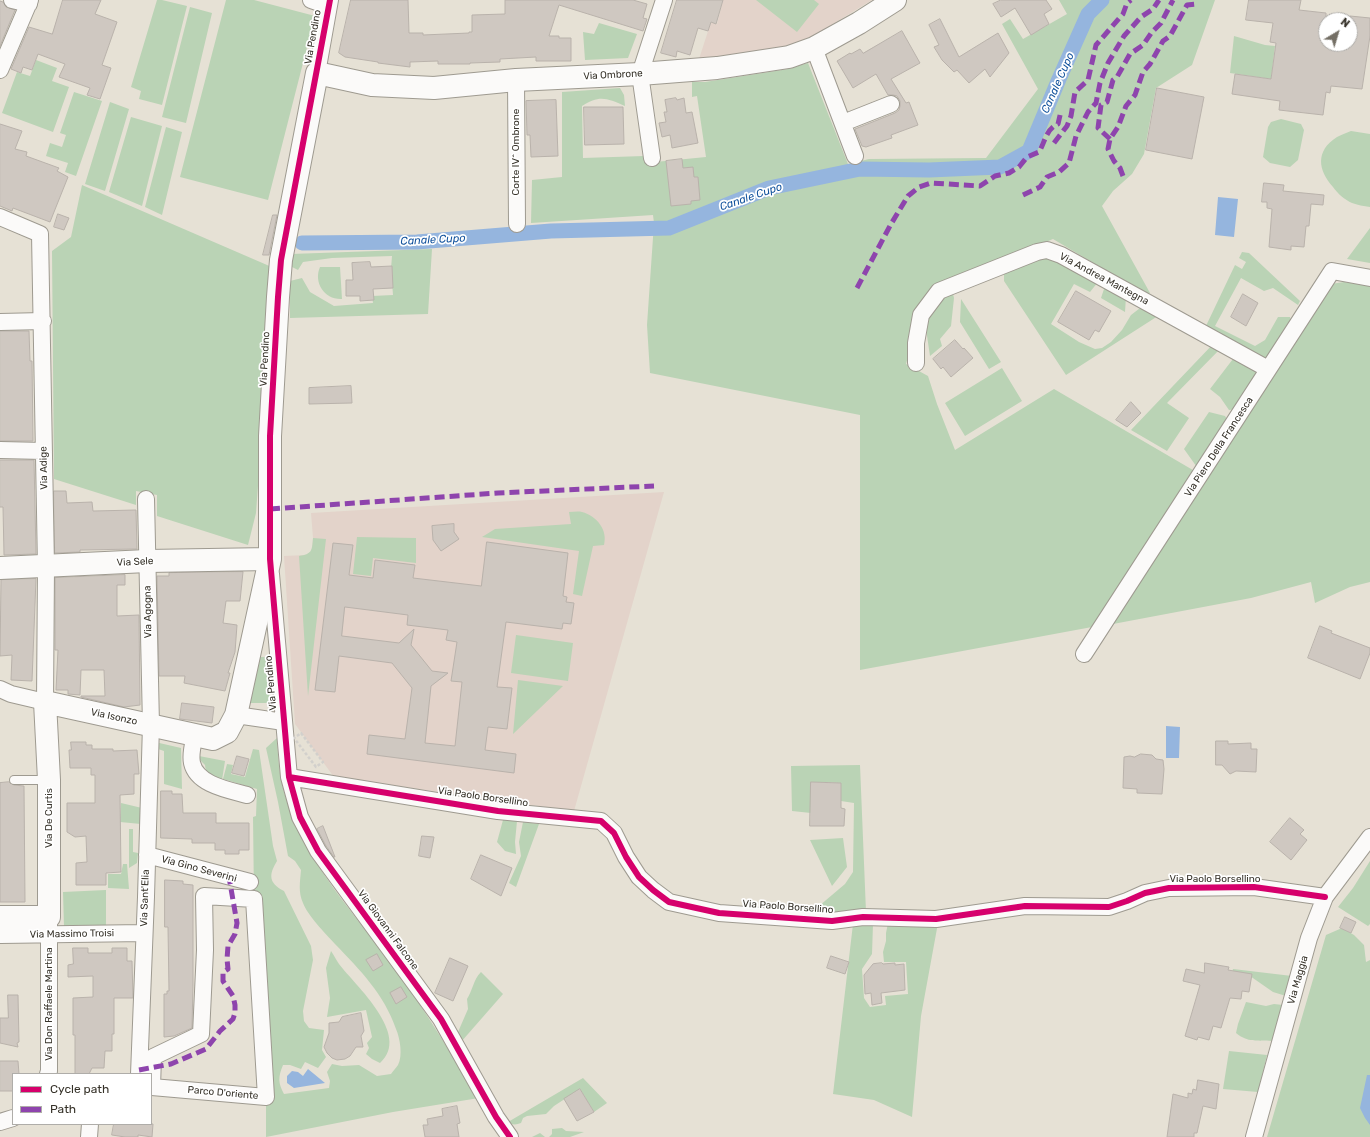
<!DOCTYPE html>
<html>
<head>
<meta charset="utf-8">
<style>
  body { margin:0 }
  #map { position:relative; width:1370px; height:1137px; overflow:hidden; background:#e6e1d5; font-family:Rubik,sans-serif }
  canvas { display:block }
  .legend { position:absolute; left:12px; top:1073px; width:140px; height:52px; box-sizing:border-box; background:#fff; border:1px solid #afada9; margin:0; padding:5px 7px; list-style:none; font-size:12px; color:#363229 }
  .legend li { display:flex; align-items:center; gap:8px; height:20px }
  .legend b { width:20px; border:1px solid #afada9 }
  .north { position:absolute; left:1318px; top:12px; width:40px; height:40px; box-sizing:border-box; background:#fff; border:1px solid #afada9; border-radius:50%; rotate:38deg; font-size:11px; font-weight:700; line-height:16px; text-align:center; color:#363229 }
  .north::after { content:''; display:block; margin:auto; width:14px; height:18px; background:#746f65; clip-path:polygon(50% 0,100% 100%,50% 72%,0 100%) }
</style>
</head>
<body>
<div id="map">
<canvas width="1370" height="1137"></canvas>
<ul class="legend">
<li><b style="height:5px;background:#d6006c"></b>Cycle path</li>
<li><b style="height:5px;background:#8e44ad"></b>Path</li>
</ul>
<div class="north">N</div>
</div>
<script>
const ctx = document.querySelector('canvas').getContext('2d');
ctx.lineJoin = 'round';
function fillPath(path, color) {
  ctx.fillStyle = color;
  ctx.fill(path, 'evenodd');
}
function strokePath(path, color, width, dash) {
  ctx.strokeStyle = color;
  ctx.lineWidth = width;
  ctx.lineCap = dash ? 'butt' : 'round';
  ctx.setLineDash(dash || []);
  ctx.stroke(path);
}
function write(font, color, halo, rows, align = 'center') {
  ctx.font = font + ' Rubik,sans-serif';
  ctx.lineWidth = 3.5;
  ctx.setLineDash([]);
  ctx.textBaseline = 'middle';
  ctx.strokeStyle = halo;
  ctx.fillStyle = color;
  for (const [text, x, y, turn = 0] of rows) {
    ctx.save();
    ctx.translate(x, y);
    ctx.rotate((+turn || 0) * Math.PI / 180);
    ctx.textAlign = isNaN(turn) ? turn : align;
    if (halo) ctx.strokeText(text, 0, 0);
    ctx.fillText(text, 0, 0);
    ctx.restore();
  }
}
fillPath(new Path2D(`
  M723,0H872L810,38L792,45L774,49L699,59L711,22L717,24Z
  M664,492L574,811L334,777L295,724L284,556L306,555L311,552L312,548L313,538L311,513Z`), '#e3d3ca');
fillPath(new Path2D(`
  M157,0H162L187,6L162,105L139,99L141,91L131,87Z
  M226,0H254L315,16L268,200L180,177Z
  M756,0H814L819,4L797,32Z
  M1059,0H1215L1192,65L1156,88L1144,154L1132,174L1113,191L1102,206L1150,293H1144L1053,239L933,289L912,341L906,364L928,376L937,404L955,450L1054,389L1198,473L1092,627L860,670V415L650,373L647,325L654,223L653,215L531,223L532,180L562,177V92L620,88L624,95L625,106C607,98 599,95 582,106L583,158L644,156L645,163L706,157L697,96L692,97V82H705L788,69L808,63L848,164L869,159L986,158L1038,89L1002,24L1010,19L1023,39L1067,14Z
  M190,7L212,13L186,123L162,117Z
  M599,23L637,34L628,58L585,60L583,32L594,34Z
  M1234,36L1265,45L1275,46L1271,79L1230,73Z
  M36,60L57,68L52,81L69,87L53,132L2,113L17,72L30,76Z
  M74,92L102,101L76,176L65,172L68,163L46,156L50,143L62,147L66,135L60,133Z
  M110,102L129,109L105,191L85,184Z
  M131,117L162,126L142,206L109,192Z
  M1281,119L1301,124L1304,130L1298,160L1290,167L1270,163L1263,157L1268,127L1271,122Z
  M166,127L182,132L162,215L145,207Z
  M1351,131L1370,134V207C1364,206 1357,205 1352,203C1345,200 1337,193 1333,187C1318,170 1315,151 1337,137C1341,135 1346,133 1351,131Z
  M82,185L274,268L256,513L248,545L157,516V495L136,491V505L54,479L52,251L71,237Z
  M1370,228V263L1347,259Z
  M432,249L428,314L290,318V281L302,278L310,292L334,306L373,303L372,296L393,295L391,269L392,256L332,258L303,262L298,270L290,266L291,254Z
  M1242,252L1249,253L1300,301L1298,305L1273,288L1264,291L1241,278L1215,326L1255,346L1265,340L1278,317H1290L1292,324L1269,355L1265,358H1261L1205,328L1235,265L1242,269L1246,262L1239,258Z
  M1033,258H1053L1098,282L1090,292L1074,284L1051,324L1079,342L1095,349L1102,348L1111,342L1122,330L1131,315L1144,305L1161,314L1066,375L1004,281V271Z
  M320,267H340L342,299C325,300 313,283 320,267Z
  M1344,282L1370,286V582L1350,587L1315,603L1311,582L1251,598L1113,624L1222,450L1331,284Z
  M1105,286L1126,297L1125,312L1101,298Z
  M952,290L954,298L951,326L940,339L942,346L930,356L926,329L931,308Z
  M961,299L1001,362L989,369L960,322Z
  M1214,343L1222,347L1167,403L1189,418L1167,451L1131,430Z
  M1236,355L1259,371L1237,409L1229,410L1220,397L1210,389Z
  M1002,368L1022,401L965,436L945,403Z
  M1209,412L1225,416L1229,423L1199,470L1184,449Z
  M569,512C573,512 578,511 582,512C597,516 608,530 604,545L593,546L582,596L573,594L579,551L482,537L495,529L571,524Z
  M357,537L416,538V563L373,558L371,576L353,574Z
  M313,538L326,539L308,696L299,556C312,554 312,551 313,538Z
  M516,635L573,643L568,681L511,673Z
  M260,657H267L270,703H247Z
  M518,680L563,686L513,734Z
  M277,738C278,756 279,774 284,792C305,864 356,914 398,973C427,1013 452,1056 479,1098L393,1112L266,1137V1097L254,899L253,817L256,816L257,789L223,779L227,764L233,765L231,774L245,777L253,749L259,750L273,846L277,861C269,874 268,883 284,891L311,946L313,960L303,1011L304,1021L309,1028L324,1030L322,1050L326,1057L318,1068L305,1062L301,1069L290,1065H283C278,1077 278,1083 284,1094L329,1088L330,1081L327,1072L332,1064L342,1066L359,1065L377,1076L391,1074C393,1071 396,1068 398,1065C403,1056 400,1038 396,1029C384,994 360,970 335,944C325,933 308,916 303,903C298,892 300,882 301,870L295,861L288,856L278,802L266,748Z
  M155,742L181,748L182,789L164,784V751L155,748Z
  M199,756L225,761L222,780L206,772L205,765L197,757Z
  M860,765L866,912L818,914L819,906L845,884L853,872L854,803L841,801V783L811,782V813L792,811L791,766Z
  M121,803L142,808L141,824L120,822Z
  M503,820L517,821L515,842L516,854L505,851L497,842Z
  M523,822L539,824L516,887L509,883L521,856L519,842Z
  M129,829H133V852L138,853L137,863L129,868Z
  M843,838L847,867L832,886L810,840Z
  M1370,861V924L1368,926L1338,907L1353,888Z
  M123,864H127L129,889L108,888V874H121Z
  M106,890V927H64L63,892Z
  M888,923H938L921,1016L912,1117L874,1100L833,1094L853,924H873L872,954L862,969L864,998L870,1007L886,1005L885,996L908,994L906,962H884L883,952L886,941V933Z
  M1342,928L1354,935L1364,945L1366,962L1370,960V1137H1267L1326,935Z
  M331,951C334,955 336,960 339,964C355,985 412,1035 380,1063L372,1059L366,1054L369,1048L367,1043L372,1037L366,1010L327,1017L330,998L326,968Z
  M1233,969L1292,976L1286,996L1273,992L1250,976L1232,973Z
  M481,972L503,994L461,1042L458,1032L468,1009L467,999C473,990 473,980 481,972Z
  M1246,1002L1266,1006L1274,1004L1283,1005L1272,1041C1257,1040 1248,1043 1236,1033L1238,1024Z
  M1229,1051L1267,1055L1258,1092L1223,1089Z
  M583,1078L607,1103L594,1112L580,1089L554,1106L546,1114L527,1116L523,1118L521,1123C516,1125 512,1125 508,1122Z
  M562,1128L566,1131L584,1132L570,1137H532L540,1133L545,1137H549L552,1134V1129Z`), '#bad3b5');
fillPath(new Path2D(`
  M1218,197L1238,199L1234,237L1215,235Z
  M1166,726L1180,727L1179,758H1166Z
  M308,1069L325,1083L294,1088L287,1083V1076L292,1071L298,1072L303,1076Z
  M1367,1075H1370V1125L1365,1118L1360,1108Z`), '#95b5de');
strokePath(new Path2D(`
  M302,243L417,242L551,231L669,228L769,188L860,169L929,170L1000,167L1029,151L1059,79L1088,14L1102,0`), '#95b5de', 15);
const building = new Path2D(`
  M63,0H101L95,14L117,22L102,65L111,68L100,99L87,95L90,88L59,77L65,64L38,54L32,70L23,67L21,73L11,69L29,27L52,34Z
  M351,0H408L409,33H423V35L469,33V32H472V15L505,14V0H633L647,4L643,18L647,19L643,31L559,5L549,36H559V38H571V61H536V57L500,59V62L470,63V64H438V61L410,62V67L378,63V62L345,57L339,53Z
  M677,0H723L716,24L711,22L708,31L698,28L690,55L677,51L676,57L661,53Z
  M1001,0H1046L1052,9L1044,14L1049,24L1031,35L1015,8L1001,17L993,4Z
  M1249,0H1301L1299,10L1326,13V44H1350V16L1370,18V36L1362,89L1331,86L1330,93L1326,92L1323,115L1279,110L1280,101L1232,94L1235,74L1271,79L1276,43L1270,42L1273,23L1246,20Z
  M0,1L3,2L6,7L15,10L0,46Z
  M940,19L959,57L998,33L1009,53L990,77L985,69L969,83L957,70L954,72L942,60L934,47L939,45L929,25Z
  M902,31L920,63L891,79L906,103L909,102L918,125L891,135L892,138L866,147L862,146L855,129L895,113L899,110L900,106V101L897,96L893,95H888L876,74L853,88L837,61L850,53L851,54L860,49L863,53Z
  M1157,88L1204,97L1192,159L1146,150Z
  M676,98L677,100L684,98L686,113L692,112L698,143L672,148L670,135L662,137L659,123L666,122L664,112H667L665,100Z
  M556,100L558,156L531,157L530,135H527L526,101Z
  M584,107H623L624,144L585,145Z
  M0,124L22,131L15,149L27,152L26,156L59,168L57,171L68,177L50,222L13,208L12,211L0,206Z
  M682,159L683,168L693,167L694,177H698L700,200L691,201V204L671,206L666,161Z
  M1264,183L1284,185L1283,191L1324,195L1323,205L1311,204L1309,226H1306L1304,247L1291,246V250L1269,247L1272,209L1267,208V202H1262Z
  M58,214L69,218L64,230L54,227Z
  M273,215H277L269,255H263Z
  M370,262L371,267L392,266L393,288L373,289L374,300L360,301V296H346V280H353L352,263Z
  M1076,291L1111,311L1099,332L1095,330L1089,340L1058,322Z
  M1243,294L1258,303L1246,326L1231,317Z
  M0,331H29L30,361H32L33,441H0Z
  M955,340L963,349L964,348L973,358L951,377L943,367L941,369L933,359Z
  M351,386L352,403L309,404V388Z
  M1131,402L1141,413L1127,427L1116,420Z
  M0,460H34L36,554L4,555L3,507H0Z
  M54,491H66L67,503L92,502L93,511L136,510L137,549L80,550V552L55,553Z
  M454,524V532L459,539L441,551L433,540L432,526Z
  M487,542L568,553L563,596L567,597L566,602L574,603L571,624L563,623L562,629L506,622L497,687L512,688L507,729L488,727L485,750L516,754L514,773L367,754L369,735L405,739L412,688L392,663L339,656L335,692L315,690L333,543L353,545L349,575L373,578L375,560L415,565L413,578L481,586ZM345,607L408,615L407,625L448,630L446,640L457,642L451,681L462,682L455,746L425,743L431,686L448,673L432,671L411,645L414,629L399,643L342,636Z
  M243,572L240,601H226L223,623L237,625L235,652L228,673H230L225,691L184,683L185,676H159L157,576H169V573Z
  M125,575V585H117V616L139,615L140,705L124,707L81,697V696H105L104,670H81L80,695L68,694V690H56L58,650H55V578Z
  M36,579L32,681L11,680L12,655L0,656L1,580Z
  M1320,626L1332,631L1331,633L1370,648V653L1360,679L1308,658Z
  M182,703L214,707L212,723L180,719Z
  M1216,741H1228V744L1251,743V749H1257L1256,772L1236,771L1230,774L1222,765H1216Z
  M71,742H86V745H92V749H113V751L137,750L139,774H134V794L120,795L121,872L106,873V885H76V863L87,862L86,836L75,837L67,832V803H95V775H91V768H70L69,750H71Z
  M1141,754L1152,755L1156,759L1163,760L1164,769L1162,794L1137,793V789L1123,788L1124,757L1130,756L1134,757Z
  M237,756L249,759L244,776L232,773Z
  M9,782L14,785L24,786L25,902H0V783Z
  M811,782L841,783V808L845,809L844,826H810Z
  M161,791H172V794H182L183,813H216V823H249V850H239V854H225V850H215V843H192V839L161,838Z
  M1290,818L1304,830L1300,834L1307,840L1291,860L1270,842Z
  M323,826L335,857H334L326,846L317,829Z
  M422,836L434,837L430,858L419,856Z
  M481,855L512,868L501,896L471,879Z
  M165,880L183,881V884L193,885V984L192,1028L174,1036L164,1037V994H167V991H169L168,927H165Z
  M1345,917L1356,922L1351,933L1340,928Z
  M73,948H88V953H112V948H127V961H132L133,998H114V1034H112V1051H105L104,1068H92L89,1074H75V1035H73V998L93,997V976L68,977V965L73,964Z
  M377,954L383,965L373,971L366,960Z
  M831,956L849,962L845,974L827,968Z
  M450,958L468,966L453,1001L435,993Z
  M882,963L883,964L895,963V965L904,964L905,990L881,993L882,1003L872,1005L871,993L865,994L864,975L873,964Z
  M1205,963L1229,967L1228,970L1252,974L1249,992L1242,991L1241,999L1230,998L1221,1028L1213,1026L1209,1040L1198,1037L1197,1040L1185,1036L1200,985L1183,981L1186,969L1204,973Z
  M401,987L407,997L396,1004L390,993Z
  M8,995H18L19,1042L17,1043L18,1047L0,1043V1018H8Z
  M361,1013L364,1031L361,1036L363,1047H356L350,1056L345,1059L337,1060L332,1058L327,1053L324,1047L329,1033V1023L339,1022L342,1017Z
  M0,1061H18L19,1074H13V1091H0Z
  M1198,1080L1219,1084L1216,1109L1203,1106L1197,1133H1194V1137H1167L1173,1094L1188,1098V1093L1192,1094L1193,1089L1196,1090Z
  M580,1089L594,1112L577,1121L564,1099Z
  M457,1106L460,1123L457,1124L459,1137H425L423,1125H428L427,1119L443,1116L442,1109Z
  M114,1124H153L152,1137L138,1135V1137H125L112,1135Z`);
fillPath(building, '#cfc8c1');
strokePath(building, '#b9b2ab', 1);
const lane = new Path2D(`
  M14,780H49`);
const street = new Path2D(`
  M12,0L29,4
  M311,0L328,6
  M814,48L855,156
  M0,70L30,0
  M317,73L330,0
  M516,80L517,224
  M843,123L891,104
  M652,158L640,74L664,0
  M0,217L40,234L46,567L45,702L11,694L0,689
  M0,322L43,321
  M916,363V343L921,315L939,291L1037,252L1047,250L1061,255L1268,369
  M0,450L44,451
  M271,574L289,777L300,817L318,851L441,1019L496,1117L510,1137
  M1084,654L1332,271L1370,278
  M236,715L284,722
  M195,735C193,744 190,754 192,763C197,785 229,790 247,795
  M289,777L498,811L601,821L614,833L626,857L639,877L653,890L669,902L719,913L832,921L863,917L936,919L1025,906L1109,907L1127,901L1145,893L1169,888L1254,887L1325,897
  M147,855L250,882
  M204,896L254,899L266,1097L152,1087L153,1057L201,1034L205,950Z
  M0,935L144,933
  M48,1074L49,1071V917
  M139,1074L146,897L151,725L146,499
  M0,1122L13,1118
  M89,1137L90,1124
  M1254,1137L1309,938L1325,897L1370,837`);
const secondary = new Path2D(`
  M0,568L147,561L270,559
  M0,917H49V780L45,702L213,739L227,732L236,715L270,559V436L278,297L281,260L317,73L372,85L434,88L516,80L640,74L717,68L789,57L814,48L859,23L895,0`);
strokePath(lane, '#9e9a90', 10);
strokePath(street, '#9e9a90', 18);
strokePath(secondary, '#9e9a90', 24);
strokePath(new Path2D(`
  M301,733L323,762L316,767L294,738Z`), '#d2d0cc', 2.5, [3, 2]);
strokePath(lane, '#fbfaf9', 8);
strokePath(street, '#fbfaf9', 16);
strokePath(secondary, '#fbfaf9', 22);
strokePath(new Path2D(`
  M1110,139L1098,128L1101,105L1107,102L1113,80L1117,77L1130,54L1143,45L1152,32L1161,23L1173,0
  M1054,143L1067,126L1071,116L1075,92L1088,80L1096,45L1123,14L1127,3L1131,0
  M1123,176L1120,168L1114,161L1108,149L1110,139L1118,127L1126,106L1135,95L1143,72L1150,64L1163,41L1170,36L1187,5L1197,4
  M1023,195L1040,187L1047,177L1059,172L1069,163L1076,136L1088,112L1096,103L1100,83L1108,63L1124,36L1141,17L1153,9L1159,0
  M857,288L891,224L908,196L919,187L931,183L980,186L995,176L1009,173L1019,167L1027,157L1039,152C1045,142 1046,129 1058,124L1061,111
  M270,509L498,493L654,486
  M139,1070L171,1064L206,1049L220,1031L233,1019L235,1013V1005L233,996L223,981V972L228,969L227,959L228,946L235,934L237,923L229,877`), '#8e44ad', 5, [10, 5]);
strokePath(new Path2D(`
  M330,0L281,260L278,297L270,436V559L289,777L300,817L318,851L441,1019L496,1117L510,1137
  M289,777L498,811L601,821L614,833L626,857L639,877L653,890L669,902L719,913L832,921L863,917L936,919L1025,906L1109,907L1127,901L1145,893L1169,888L1254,887L1325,897`), '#d6006c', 6);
write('10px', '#363229', '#fff', [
  ["Via Pendino",313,37,-80],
  ["Via Ombrone",613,75,-3],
  ["Corte IV^ Ombrone",516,152,-90],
  ["Via Andrea Mantegna",1104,279,28],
  ["Via Pendino",265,359,-87],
  ["Via Piero Della Francesca",1219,447,-57],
  ["Via Adige",44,468,-91],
  ["Via Sele",135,562,-3],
  ["Via Agogna",148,612,-91],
  ["Via Pendino",271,683,-95],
  ["Via Isonzo",114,717,12],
  ["Via Paolo Borsellino",483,797,8],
  ["Via De Curtis",49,818,-90],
  ["Via Gino Severini",199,869,15],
  ["Via Paolo Borsellino",1215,879],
  ["Via Sant'Elia",145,898,-88],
  ["Via Paolo Borsellino",788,907,4],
  ["Via Giovanni Falcone",388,930,54],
  ["Via Massimo Troisi",72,934,-1],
  ["Via Maggia",1298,980,-74],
  ["Via Don Raffaele Martina",49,1004,-90],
  ["Parco D'oriente",223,1093,5]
]);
write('italic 11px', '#10519c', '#fff', [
  ["Canale Cupo",1058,83,-66],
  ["Canale Cupo",751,197,-19],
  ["Canale Cupo",433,240,-3]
]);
</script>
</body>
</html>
